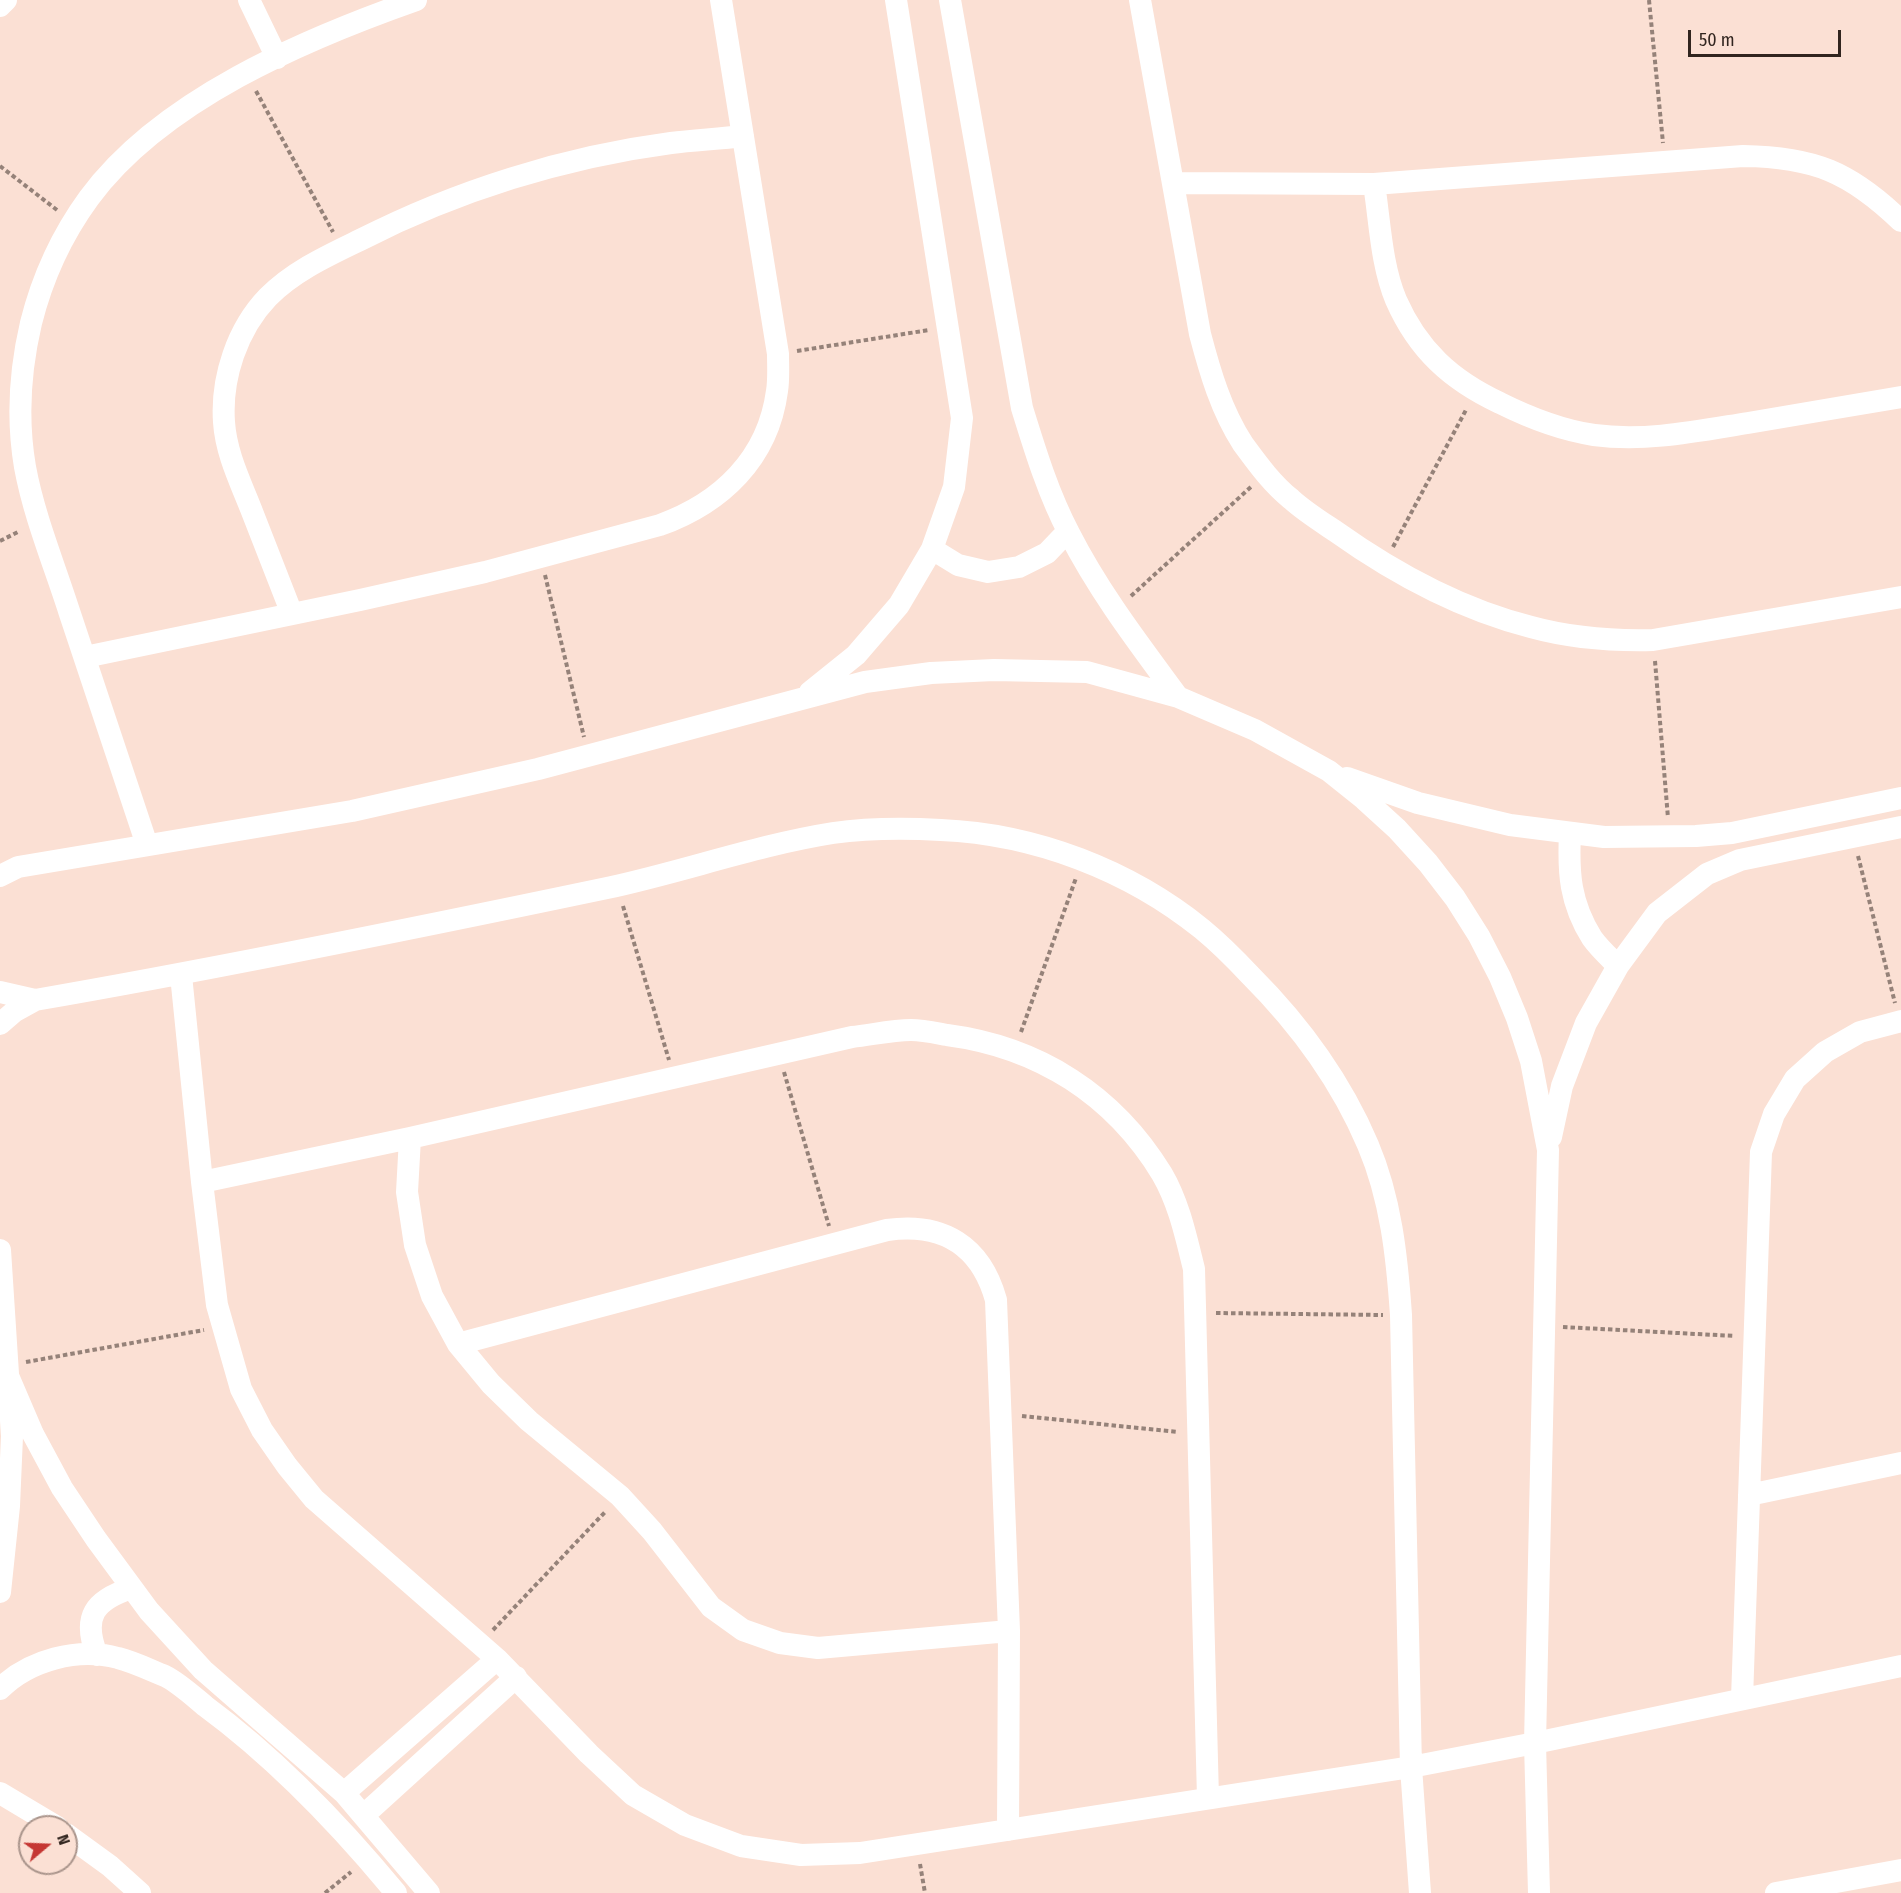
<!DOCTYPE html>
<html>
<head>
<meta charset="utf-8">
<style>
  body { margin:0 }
  #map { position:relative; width:1901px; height:1893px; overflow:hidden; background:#fbe0d4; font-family:"Fira Sans Condensed",sans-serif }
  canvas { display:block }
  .north { position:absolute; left:18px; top:1815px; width:60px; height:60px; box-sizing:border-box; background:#fbe0d4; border:2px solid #aa958c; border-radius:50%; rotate:71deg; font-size:16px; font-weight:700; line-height:24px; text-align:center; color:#31251f }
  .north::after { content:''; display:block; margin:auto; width:21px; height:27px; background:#c53733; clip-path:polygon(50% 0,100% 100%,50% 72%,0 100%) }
  .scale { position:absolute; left:1688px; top:30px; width:153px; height:27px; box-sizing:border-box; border:3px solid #31251f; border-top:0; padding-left:8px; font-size:18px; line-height:21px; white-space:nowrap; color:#31251f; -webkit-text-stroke:4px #fbe0d4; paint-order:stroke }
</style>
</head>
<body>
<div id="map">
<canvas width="1901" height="1893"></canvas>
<div class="north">N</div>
<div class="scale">50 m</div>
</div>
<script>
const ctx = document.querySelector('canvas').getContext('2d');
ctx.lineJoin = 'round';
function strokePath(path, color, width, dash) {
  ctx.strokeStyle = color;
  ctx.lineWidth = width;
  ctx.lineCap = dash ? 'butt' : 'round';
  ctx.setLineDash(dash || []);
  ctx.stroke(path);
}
strokePath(new Path2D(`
  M1649,0L1663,143
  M256,91L333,232
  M0,166L57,210
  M797,351L929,330
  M0,541L20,531
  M1393,547L1467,408
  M545,575L584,737
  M1131,596L1252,486
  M1655,661L1668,818
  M1858,856L1895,1003
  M623,906L669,1060
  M1021,1032L1076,878
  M784,1072L829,1226
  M1216,1313L1383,1315
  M1563,1327L1735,1336
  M26,1362L204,1330
  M1022,1416L1178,1432
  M493,1630L606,1511
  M920,1864L925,1893
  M325,1893L351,1872`), '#958279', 4, [4.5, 3]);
strokePath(new Path2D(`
  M249,0L277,58
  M950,0L1022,408C1035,450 1048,493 1069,533C1099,592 1139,644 1178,697
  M1140,0L1200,334C1210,372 1221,410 1243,444C1257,463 1272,484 1291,499C1304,511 1320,521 1335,531C1394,573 1460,609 1531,627C1571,638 1612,641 1653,640L1901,597
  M0,6L6,0
  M1173,183L1374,184L1743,156C1814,157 1850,172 1901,221
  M1374,184C1380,222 1381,264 1396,300C1418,350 1451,380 1500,403C1530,418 1561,430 1594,435C1646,442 1698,431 1748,423C1799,414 1850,406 1901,397
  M932,549L958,565L988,572L1019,567L1047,553L1068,531
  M292,614C278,579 265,544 251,509C240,481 226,453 224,422C221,378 237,329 268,297C294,271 327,256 360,240C456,191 564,157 671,143C695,140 719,139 743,136
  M85,657L360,600L485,572L660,525C721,503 768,459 777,391C779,379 778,366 778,354L721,0
  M810,692L856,655L899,605L932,549L954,487L962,418L896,0
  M1347,778L1418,803L1510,825L1604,837L1696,836L1732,833L1901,798
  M1570,833C1568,873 1570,903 1592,938C1599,948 1609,957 1618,966
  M147,845C121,767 95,689 69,611C54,564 34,516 25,467C17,420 20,370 31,323C42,279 62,235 89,198C161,100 305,39 416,0
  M0,876L18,867L352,811L538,769L865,682L931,673L994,670L1087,672L1178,697L1255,730L1329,771L1364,799L1397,829L1428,863L1455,898L1479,936L1500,977L1517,1018L1531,1061L1548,1150L1535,1743L1539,1893
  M181,975L202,1182L217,1305L241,1389L262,1430L287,1466L314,1499L497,1659L589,1754L633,1795L685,1825L741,1846L801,1855L860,1853L1411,1767L1535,1743L1901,1666
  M0,992L35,1000
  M0,1024L15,1011L35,1000C226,967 416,928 607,888C682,872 757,845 833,833C869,828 905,828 941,830C1035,834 1129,870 1202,929C1219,943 1235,959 1250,975C1300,1025 1340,1079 1368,1145C1391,1199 1397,1257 1401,1315L1411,1767L1420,1893
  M1551,1137L1562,1086L1586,1023L1618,966L1657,913L1707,874L1740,860L1901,827
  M410,1138L407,1192L415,1245L432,1296L458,1344L491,1384L529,1421L620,1496L652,1531L711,1607L743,1630L780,1643L818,1648L1009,1631
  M202,1182L410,1138L852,1037C871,1035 892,1030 911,1030C923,1030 936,1033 947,1035C1039,1047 1114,1095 1162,1174C1179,1203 1186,1237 1194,1269L1208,1798
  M0,1250L12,1436L9,1506L0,1592
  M458,1344L887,1230C943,1222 981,1246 996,1300L1009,1631L1008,1830
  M0,1373L9,1378L33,1434L62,1488L96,1539L149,1611L203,1670L344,1793L429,1893
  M1749,1495L1901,1463
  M97,1655C82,1617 94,1600 132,1588
  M0,1689C29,1660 78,1647 118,1658C134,1662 150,1670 165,1676C179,1683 193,1696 205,1706C277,1759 339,1824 396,1893
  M1742,1699L1761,1152L1774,1114L1795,1079L1825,1052L1860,1032L1901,1021
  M0,1793L57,1827
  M344,1793L497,1659
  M364,1815L516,1677
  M66,1834L110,1866L140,1893
  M1776,1893L1901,1870`), '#fff', 22);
</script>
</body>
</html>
